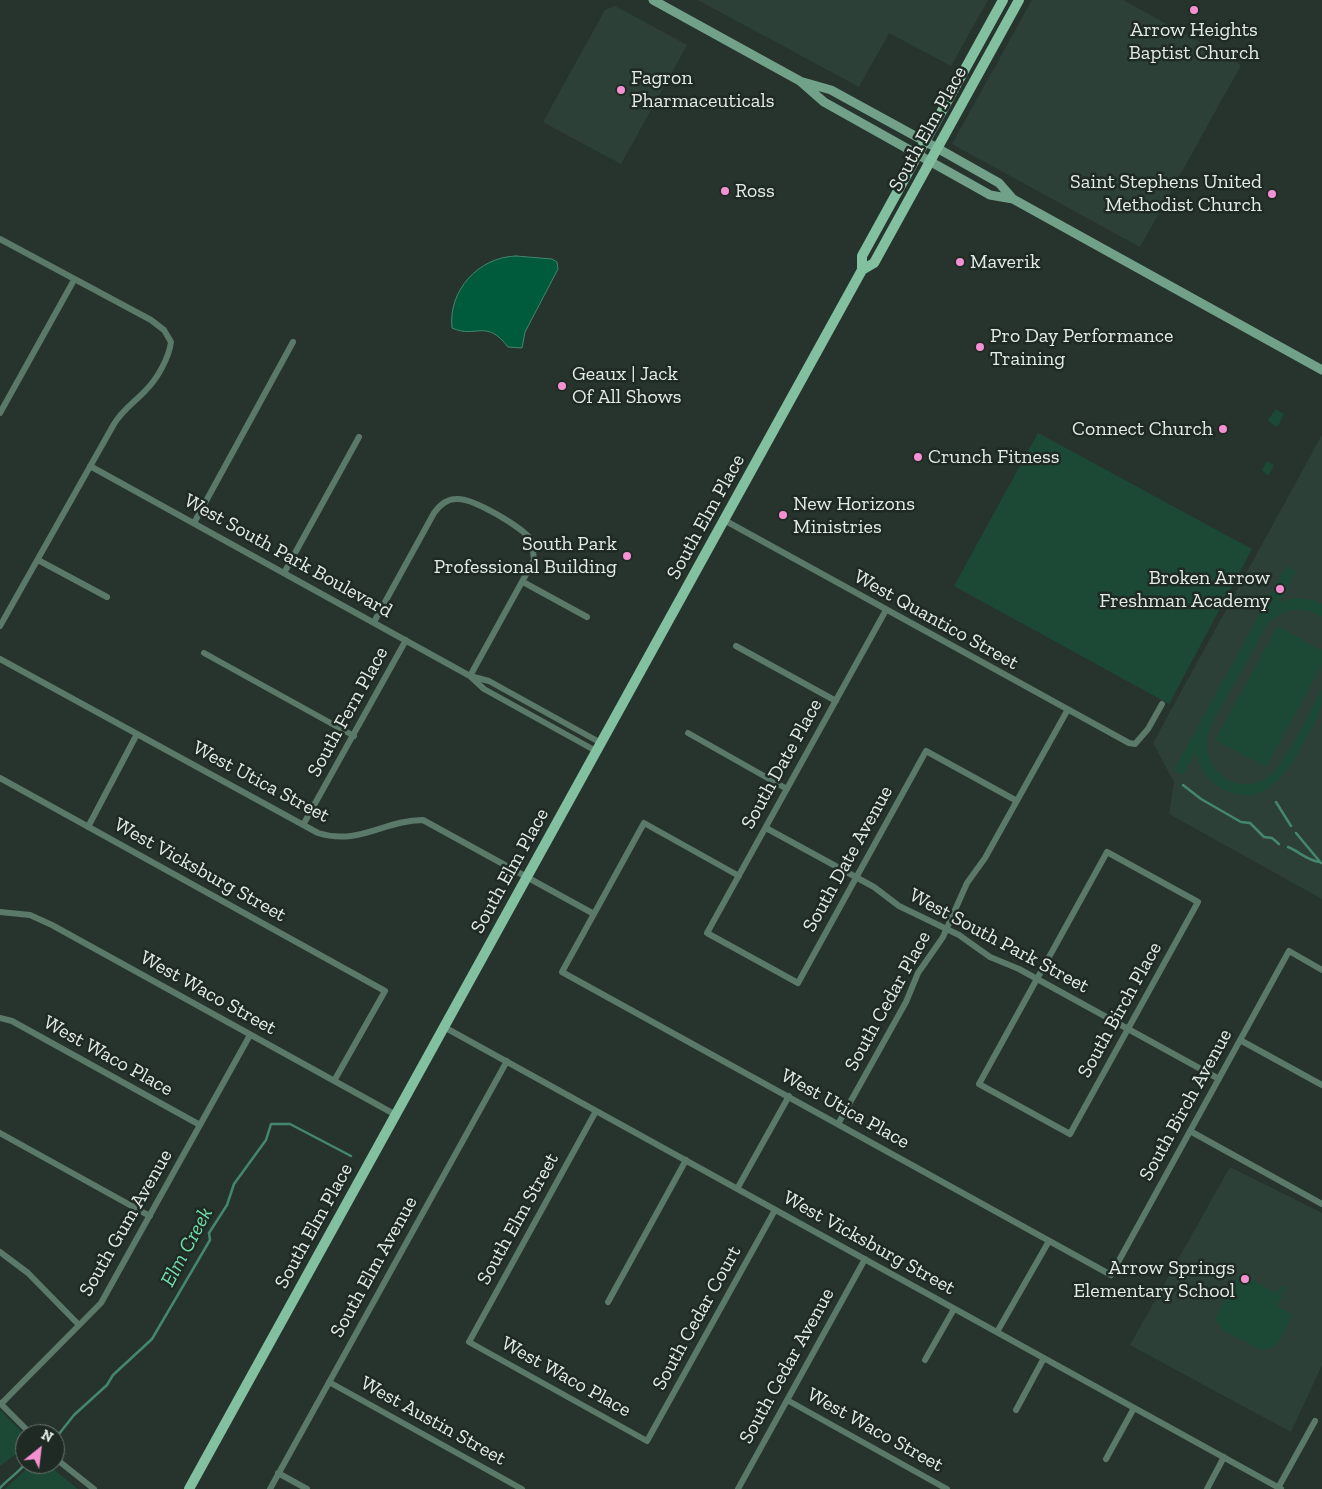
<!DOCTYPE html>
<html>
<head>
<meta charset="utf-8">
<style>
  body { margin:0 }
  #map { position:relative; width:1322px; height:1489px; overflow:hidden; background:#27342d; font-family:"Zilla Slab",serif }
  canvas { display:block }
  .north { position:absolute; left:15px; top:1424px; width:50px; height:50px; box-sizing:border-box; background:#1e2a23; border:1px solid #6d7771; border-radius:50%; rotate:29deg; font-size:14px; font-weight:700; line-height:20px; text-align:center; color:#e3ebe6 }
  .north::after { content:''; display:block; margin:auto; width:18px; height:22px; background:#f591d2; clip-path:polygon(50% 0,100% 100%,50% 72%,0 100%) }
</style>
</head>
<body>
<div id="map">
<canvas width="1322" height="1489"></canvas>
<div class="north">N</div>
</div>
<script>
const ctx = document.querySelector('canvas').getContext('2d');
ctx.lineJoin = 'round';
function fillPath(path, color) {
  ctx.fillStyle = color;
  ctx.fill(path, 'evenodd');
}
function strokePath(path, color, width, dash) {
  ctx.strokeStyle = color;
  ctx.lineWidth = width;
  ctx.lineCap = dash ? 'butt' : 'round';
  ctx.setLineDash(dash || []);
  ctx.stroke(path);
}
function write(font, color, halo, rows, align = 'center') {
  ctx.font = font + ' "Zilla Slab",serif';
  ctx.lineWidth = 5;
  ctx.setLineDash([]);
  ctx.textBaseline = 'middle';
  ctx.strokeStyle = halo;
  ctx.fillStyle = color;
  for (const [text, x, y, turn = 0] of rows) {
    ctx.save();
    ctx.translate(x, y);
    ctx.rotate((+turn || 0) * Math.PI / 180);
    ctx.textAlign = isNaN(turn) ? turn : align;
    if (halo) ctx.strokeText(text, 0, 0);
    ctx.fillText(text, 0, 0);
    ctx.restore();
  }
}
fillPath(new Path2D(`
  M698,0H988L951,66L889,33L859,87Z
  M1032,0H1123L1241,65L1140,247L952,144Z
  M615,6L687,45L621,164L543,122L605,10Z
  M1322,435V899L1169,814L1174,782L1153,743Z
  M1230,1167L1322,1213V1365L1291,1432L1130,1345Z`), '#2d4037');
fillPath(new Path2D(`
  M1276,409L1284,414L1278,426H1274L1268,420Z
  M1038,433L1252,549L1169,704L954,586Z
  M1267,461L1274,465L1268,476L1262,470Z
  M1286,566L1296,571L1279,602C1294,597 1307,597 1322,604V617C1304,605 1283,608 1268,624L1211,725C1194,764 1236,803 1270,775C1286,763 1311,709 1322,689C1322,716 1315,722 1302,746C1285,776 1263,810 1222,789C1208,781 1199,768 1196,753L1183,775L1174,770Z
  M1278,626L1322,651V665L1266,767L1215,740Z
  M1242,1274L1276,1293L1281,1286L1286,1288L1277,1306L1292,1315C1285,1329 1279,1352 1261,1350L1223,1330L1216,1321L1217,1315L1238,1277Z
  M0,1410L25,1435V1447L0,1466Z
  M32,1464H47L78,1489H5Z`), '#1c4935');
const water = new Path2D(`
  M516,256L552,259L557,262L558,269L525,332L522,348L508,347C486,318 476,339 452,328C448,291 478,257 516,256Z`);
fillPath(water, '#005b3c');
strokePath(water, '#44866f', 1);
strokePath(new Path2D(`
  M1183,785L1201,799L1241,822L1250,823L1264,837L1272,838L1279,844
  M1276,802L1291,826
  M1296,833L1321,863
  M1288,847C1300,852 1308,861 1320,862
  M55,1439L74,1415L107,1385L113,1375L152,1339L210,1240L209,1233L227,1205L234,1184L266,1140L271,1124H290L351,1156
  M0,1488C8,1479 17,1474 25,1464`), '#44866f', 2.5);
strokePath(new Path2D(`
  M0,239L151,320L164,330L171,342C169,358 157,379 146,390C135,402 123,409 114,424L0,626
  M0,413L74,280
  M90,466L470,676L489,681L601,743
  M724,520L1129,743L1135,744L1148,729L1162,704
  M194,523L293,342
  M38,560L107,597
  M284,573L359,437
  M523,582L587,617
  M886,610L707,933L798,983L926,751L1017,801
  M374,622L434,513C439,506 446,499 456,499C472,497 524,528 532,541L534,560L470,676
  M736,646L836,701
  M204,653L354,736
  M0,659L318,833C359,846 384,820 423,820L594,914
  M471,677L484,689L596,751
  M688,733L787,789
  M0,778L385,991L334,1081
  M303,825L406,640
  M88,827L137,734
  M766,828L874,887L899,906L959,935L990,957L1019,969L1219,1079
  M1107,852L1198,902L1070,1134L979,1084Z
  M739,876L644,823L562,972L1111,1275L1289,951L1322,970
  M0,912L30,915L52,925L396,1115
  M0,1018L12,1021L200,1125
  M444,1027L1281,1489
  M1240,1040L1322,1085
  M596,1111L469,1342L647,1441L775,1210
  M838,1124L906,1002L918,973L943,937L967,883L985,858L1067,711
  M1190,1131L1322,1204
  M0,1133L150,1216
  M737,1189L789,1096
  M0,1252L28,1273L79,1325
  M608,1302L686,1160
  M997,1332L1049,1241
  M925,1360L954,1309
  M329,1382L522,1489
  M787,1400L947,1489
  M0,1403L31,1434
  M1,1404L101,1303L250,1035
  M1016,1410L1044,1358
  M55,1458L94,1489
  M1106,1459L1134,1408
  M278,1473L307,1489
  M1278,1488L1315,1421
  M270,1489L507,1061
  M738,1489L865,1259
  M1207,1489L1224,1457`), '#5b7969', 6);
strokePath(new Path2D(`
  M653,0L800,81L824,102L974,186L990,195L1013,199L1322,370
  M803,82L831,90L937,148L999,183L1013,199`), '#71a188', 9);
strokePath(new Path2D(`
  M862,270L874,263L1019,0
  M189,1489L862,270V256L1003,0`), '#82c0a0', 10);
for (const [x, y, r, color] of [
  [1194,10,5,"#f591d2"],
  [621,90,5,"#f591d2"],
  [725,191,5,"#f591d2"],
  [1272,194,5,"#f591d2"],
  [960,262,5,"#f591d2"],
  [980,347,5,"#f591d2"],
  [562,386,5,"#f591d2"],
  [1223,429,5,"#f591d2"],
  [918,457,5,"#f591d2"],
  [783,515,5,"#f591d2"],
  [627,556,5,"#f591d2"],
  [1280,589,5,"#f591d2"],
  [1245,1279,5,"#f591d2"]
]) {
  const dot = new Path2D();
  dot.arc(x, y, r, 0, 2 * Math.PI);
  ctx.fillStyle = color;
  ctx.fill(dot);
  strokePath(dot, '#1e2a23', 2);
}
write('20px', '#e3ebe6', '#1e2a23', [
  ["Arrow Heights",1194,30,"center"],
  ["Baptist Church",1194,53,"center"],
  ["Fagron",631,78],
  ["Pharmaceuticals",631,101],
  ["Saint Stephens United",1262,182,"right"],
  ["Methodist Church",1262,205,"right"],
  ["Ross",735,191],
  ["Maverik",970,262],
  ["Pro Day Performance",990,336],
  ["Training",990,359],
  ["Geaux | Jack",572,374],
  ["Of All Shows",572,397],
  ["Connect Church",1213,429,"right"],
  ["Crunch Fitness",928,457],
  ["New Horizons",793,504],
  ["Ministries",793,527],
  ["South Park",617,544,"right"],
  ["Professional Building",617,567,"right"],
  ["Broken Arrow",1270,578,"right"],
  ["Freshman Academy",1270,601,"right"],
  ["Arrow Springs",1235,1268,"right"],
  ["Elementary School",1235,1291,"right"]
], 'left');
write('20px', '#e3ebe6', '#1e2a23', [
  ["South Elm Place",928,129,-61],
  ["South Elm Place",706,517,-61],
  ["West South Park Boulevard",288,556,29],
  ["West Quantico Street",936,620,29],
  ["South Fern Place",348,712,-61],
  ["South Date Place",782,764,-61],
  ["West Utica Street",261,782,28],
  ["South Date Avenue",848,859,-61],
  ["West Vicksburg Street",200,870,29],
  ["South Elm Place",510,871,-61],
  ["West South Park Street",999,941,28],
  ["West Waco Street",208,993,29],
  ["South Cedar Place",888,1001,-61],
  ["South Birch Place",1120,1010,-61],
  ["West Waco Place",108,1056,29],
  ["South Birch Avenue",1186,1105,-61],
  ["West Utica Place",845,1109,29],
  ["South Elm Street",518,1219,-61],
  ["South Gum Avenue",126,1223,-60],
  ["South Elm Place",314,1226,-61],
  ["West Vicksburg Street",869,1243,29],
  ["South Elm Avenue",374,1267,-61],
  ["South Cedar Court",697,1318,-61],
  ["South Cedar Avenue",787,1366,-61],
  ["West Waco Place",566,1377,29],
  ["West Austin Street",433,1421,29],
  ["West Waco Street",875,1430,29]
]);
write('italic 21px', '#73deab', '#1e2a23', [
  ["Elm Creek",187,1247,-62]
]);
</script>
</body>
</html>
